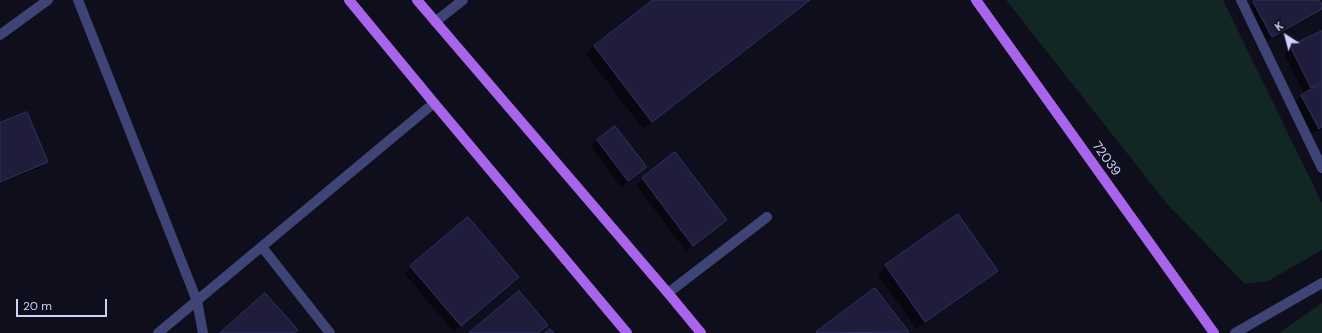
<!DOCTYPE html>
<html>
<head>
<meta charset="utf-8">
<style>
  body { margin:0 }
  #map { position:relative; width:1322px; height:333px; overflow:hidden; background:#0f0e1d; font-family:"DM Sans",sans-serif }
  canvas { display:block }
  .north { position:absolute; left:1266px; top:16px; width:40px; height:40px; -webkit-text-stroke:3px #0f0e1d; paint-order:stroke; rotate:324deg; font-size:11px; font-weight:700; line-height:16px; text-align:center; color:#d0d0f9 }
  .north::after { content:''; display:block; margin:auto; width:14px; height:18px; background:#d0d0f9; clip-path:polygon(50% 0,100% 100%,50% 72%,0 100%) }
  .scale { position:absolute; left:16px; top:299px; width:91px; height:18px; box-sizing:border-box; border:2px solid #d0d0f9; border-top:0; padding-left:5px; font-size:12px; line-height:14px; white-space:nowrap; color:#d0d0f9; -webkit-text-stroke:3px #0f0e1d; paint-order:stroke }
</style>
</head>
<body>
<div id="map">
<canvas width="1322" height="333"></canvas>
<div class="north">K</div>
<div class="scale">20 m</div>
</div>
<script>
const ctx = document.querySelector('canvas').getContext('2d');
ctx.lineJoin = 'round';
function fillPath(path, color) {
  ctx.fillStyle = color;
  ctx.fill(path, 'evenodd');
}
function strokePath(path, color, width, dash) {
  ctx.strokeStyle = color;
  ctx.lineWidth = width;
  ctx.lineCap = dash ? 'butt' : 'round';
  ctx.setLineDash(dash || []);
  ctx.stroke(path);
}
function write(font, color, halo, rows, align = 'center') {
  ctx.font = font + ' "DM Sans",sans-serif';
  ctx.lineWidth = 3;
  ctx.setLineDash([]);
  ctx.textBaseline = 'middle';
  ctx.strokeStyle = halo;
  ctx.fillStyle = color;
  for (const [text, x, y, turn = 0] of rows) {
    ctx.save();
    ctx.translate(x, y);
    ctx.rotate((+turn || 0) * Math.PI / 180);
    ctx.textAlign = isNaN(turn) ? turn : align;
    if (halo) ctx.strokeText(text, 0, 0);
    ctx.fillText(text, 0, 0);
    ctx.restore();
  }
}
fillPath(new Path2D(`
  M1006,0H1223L1322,203V250L1268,281L1245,284L1168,205Z
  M1322,303V333H1279Z`), '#122623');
fillPath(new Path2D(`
  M655,0H811L643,129L586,54L594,46Z
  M1259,0H1318L1322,8L1316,14L1265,42L1247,9L1253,3Z
  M1322,32V129L1312,134L1295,102L1304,94L1284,54L1291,47Z
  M0,124L46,162L43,166L0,183Z
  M597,140L646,167L621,187L591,147Z
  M675,154L726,220L719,226L686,251L636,185L642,179Z
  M468,218L511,283L454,332L404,273Z
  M886,266L996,271L988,279L916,329L878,274Z
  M875,289L908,332L907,333H817Z`), '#0007');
const building = new Path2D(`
  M653,0H810L652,122L594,46Z
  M1256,0H1319L1322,5V9L1272,37L1253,2Z
  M1322,31V82L1311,88L1290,46Z
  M1322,84V127L1319,129L1301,95Z
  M27,112L48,162L0,182V123Z
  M615,126L647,167L628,181L597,140Z
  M675,152L727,220L693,246L642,178Z
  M958,214L998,271L925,322L885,265Z
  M468,217L519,277L461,326L410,266Z
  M875,288L909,332L817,333L816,332Z
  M519,291L548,325L538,333H469Z
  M265,293L298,330L294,333H220Z
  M550,329L554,333H545Z`);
fillPath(building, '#1f1d3b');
strokePath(building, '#353264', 1);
strokePath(new Path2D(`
  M78,0L197,301L203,333
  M1241,0L1322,168
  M435,22L463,0
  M0,35L48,0
  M262,247L330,333
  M668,293L767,217
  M158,333L434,103
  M1235,333L1322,283`), '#3f4476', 10);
strokePath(new Path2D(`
  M349,0L434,103L627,333
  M417,0L668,293L701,333
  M976,0L1214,333`), '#a864eb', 10);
write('13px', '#d0d0f9', '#0f0e1d', [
  ["72039",1106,159,54]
]);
</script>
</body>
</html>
